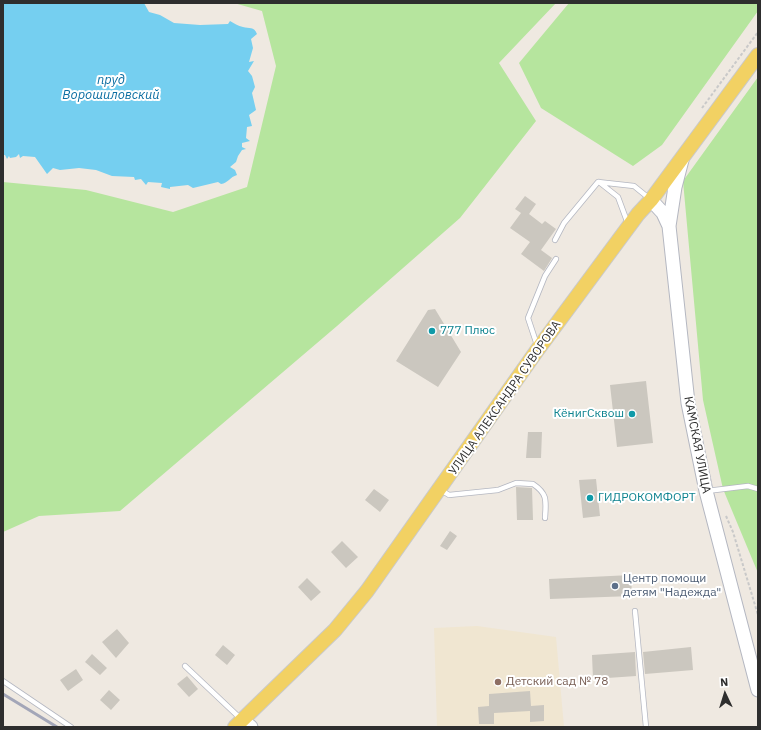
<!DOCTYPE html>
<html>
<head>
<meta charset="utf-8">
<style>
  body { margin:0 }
  #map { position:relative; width:761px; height:730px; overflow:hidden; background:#efe9e1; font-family:"IBM Plex Sans",sans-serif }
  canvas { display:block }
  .frame { position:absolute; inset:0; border:4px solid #2e2e2e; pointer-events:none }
  .north { position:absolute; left:705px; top:674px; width:40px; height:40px; -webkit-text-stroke:3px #fff; paint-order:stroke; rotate:356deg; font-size:11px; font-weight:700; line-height:16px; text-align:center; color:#2e2e2e }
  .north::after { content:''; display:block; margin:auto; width:14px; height:18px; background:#2e2e2e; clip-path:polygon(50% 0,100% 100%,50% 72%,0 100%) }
</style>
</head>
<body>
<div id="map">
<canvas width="761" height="730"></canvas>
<div class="frame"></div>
<div class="north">N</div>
</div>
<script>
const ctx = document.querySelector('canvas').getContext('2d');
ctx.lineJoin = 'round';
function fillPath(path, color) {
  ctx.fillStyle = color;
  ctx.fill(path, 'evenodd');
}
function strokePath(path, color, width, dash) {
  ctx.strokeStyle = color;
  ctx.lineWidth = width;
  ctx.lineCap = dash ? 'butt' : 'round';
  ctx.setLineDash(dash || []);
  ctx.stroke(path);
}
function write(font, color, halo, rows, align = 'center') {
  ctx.font = font + ' "IBM Plex Sans",sans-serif';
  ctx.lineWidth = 4;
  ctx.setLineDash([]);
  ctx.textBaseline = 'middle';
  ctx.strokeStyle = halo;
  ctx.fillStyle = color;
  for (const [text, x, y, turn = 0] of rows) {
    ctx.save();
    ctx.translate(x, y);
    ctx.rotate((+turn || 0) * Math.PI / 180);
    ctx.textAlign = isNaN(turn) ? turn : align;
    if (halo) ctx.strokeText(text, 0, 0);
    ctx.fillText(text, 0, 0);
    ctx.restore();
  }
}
fillPath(new Path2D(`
  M477,626L556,637L564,727H437L434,628Z`), '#f0e6d1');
fillPath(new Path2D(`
  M234,3H556L499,63L536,121L460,218L337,326L120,511L39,516L3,532V182L86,190L173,212L247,187L276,66L262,11Z
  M569,3H758V11L662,145L633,166L541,108L519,63Z
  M758,77V573L723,489L703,400L683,181Z`), '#b6e59e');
fillPath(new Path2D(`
  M3,3H144L149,12L160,15L174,23L200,25L228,24L230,21C234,23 238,26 243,27C249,29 254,26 257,34L251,39L253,48L249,62L254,61L248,71L252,76L255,87L252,93L256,110L249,115L252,126L247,127L246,138L250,141L242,143V147L246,149L242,150L238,156L236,162L230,167L235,170L237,175C230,177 228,183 221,184L218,182L193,188L188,185L170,187V189L161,187L162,183L148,182L146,185L141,179L135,180L134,177L112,176L96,170L79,168L60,170L53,168L47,174L35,157L23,156L20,158L19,154L16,157L10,158L9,156L7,159L5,155H3Z`), '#75cff0');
fillPath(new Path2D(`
  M525,196L536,204L529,214L542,224L545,221L556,229L541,250L552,258L544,271L521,254L530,242L510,228L521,213L515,209Z
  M435,309L461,352L438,387L396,361L428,310Z
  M646,381L653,443L617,447L610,385Z
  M528,432H542L541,458H526Z
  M596,479L600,516L583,518L579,480Z
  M516,487L532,488L533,520H517Z
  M374,489L389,500L380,512L365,500Z
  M450,531L457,536L447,550L440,546Z
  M342,541L358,557L346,568L331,552Z
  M631,575L632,596L550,599L549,579Z
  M307,578L321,592L311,601L298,587Z
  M117,629L129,643L116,658L102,642Z
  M223,645L235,655L227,665L215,655Z
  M691,647L693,670L645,674L643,652Z
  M635,652L636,676L593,679L592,655Z
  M92,654L107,668L100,675L85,662Z
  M76,669L83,680L68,691L60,680Z
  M187,676L198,689L189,697L177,684Z
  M109,690L120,700L111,710L100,700Z
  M530,691L531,706L544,705V721L530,722V711L494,713V724H479L478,707L489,706V694Z`), '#cbc7bf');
const lane = new Path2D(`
  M599,182L618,197L628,224
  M555,240L564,223L598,182L634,186L650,199
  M537,345L528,318L545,276L556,259
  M441,490L449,495L498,490L516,483L533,484C548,494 546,501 545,518
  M707,491L748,486L758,489
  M635,611L646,727
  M185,666L241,719
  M3,681L71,727`);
const secondary = new Path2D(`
  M651,200L663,213L669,226L688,403L706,491L758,690
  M669,226L675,187L682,160
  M242,720L251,727`);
const primary = new Path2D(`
  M235,727L335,630L367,591L538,349L638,214L651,200L758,55`);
strokePath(lane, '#b4b7c1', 6);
strokePath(secondary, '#b4b7c1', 15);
strokePath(primary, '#c9c9c9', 16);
strokePath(new Path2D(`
  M702,108L758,32
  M726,516L733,532L758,615`), '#c9c9c9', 2, [3, 2]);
strokePath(lane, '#fff', 4.5);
strokePath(secondary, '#fff', 13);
strokePath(primary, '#f2d163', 14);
strokePath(new Path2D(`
  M3,694L57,727`), '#a3a6b8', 3);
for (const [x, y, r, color] of [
  [432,331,4,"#0f9aa8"],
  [632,414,4,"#0f9aa8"],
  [590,498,4,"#0f9aa8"],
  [615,586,4,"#5c6f8a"],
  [498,682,4,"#8d6e63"]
]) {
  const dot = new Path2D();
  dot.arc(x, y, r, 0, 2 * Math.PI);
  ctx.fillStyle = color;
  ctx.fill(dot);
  strokePath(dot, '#fff', 1.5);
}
write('12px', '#0d838f', '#fff', [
  ["777 Плюс",440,331],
  ["КёнигСквош",624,414,"right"],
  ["ГИДРОКОМФОРТ",598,498]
], 'left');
write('12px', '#2e2e2e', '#fff', [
  ["УЛИЦА АЛЕКСАНДРА СУВОРОВА",505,398,-55],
  ["КАМСКАЯ УЛИЦА",697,445,79]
]);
write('12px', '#4e5e75', '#fff', [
  ["Центр помощи",623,579],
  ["детям \"Надежда\"",623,593]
], 'left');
write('12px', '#785e54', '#fff', [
  ["Детский сад № 78",506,682]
], 'left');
write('italic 13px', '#0d6fa3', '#fff', [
  ["пруд",111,80],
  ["Ворошиловский",111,95]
]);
</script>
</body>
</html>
